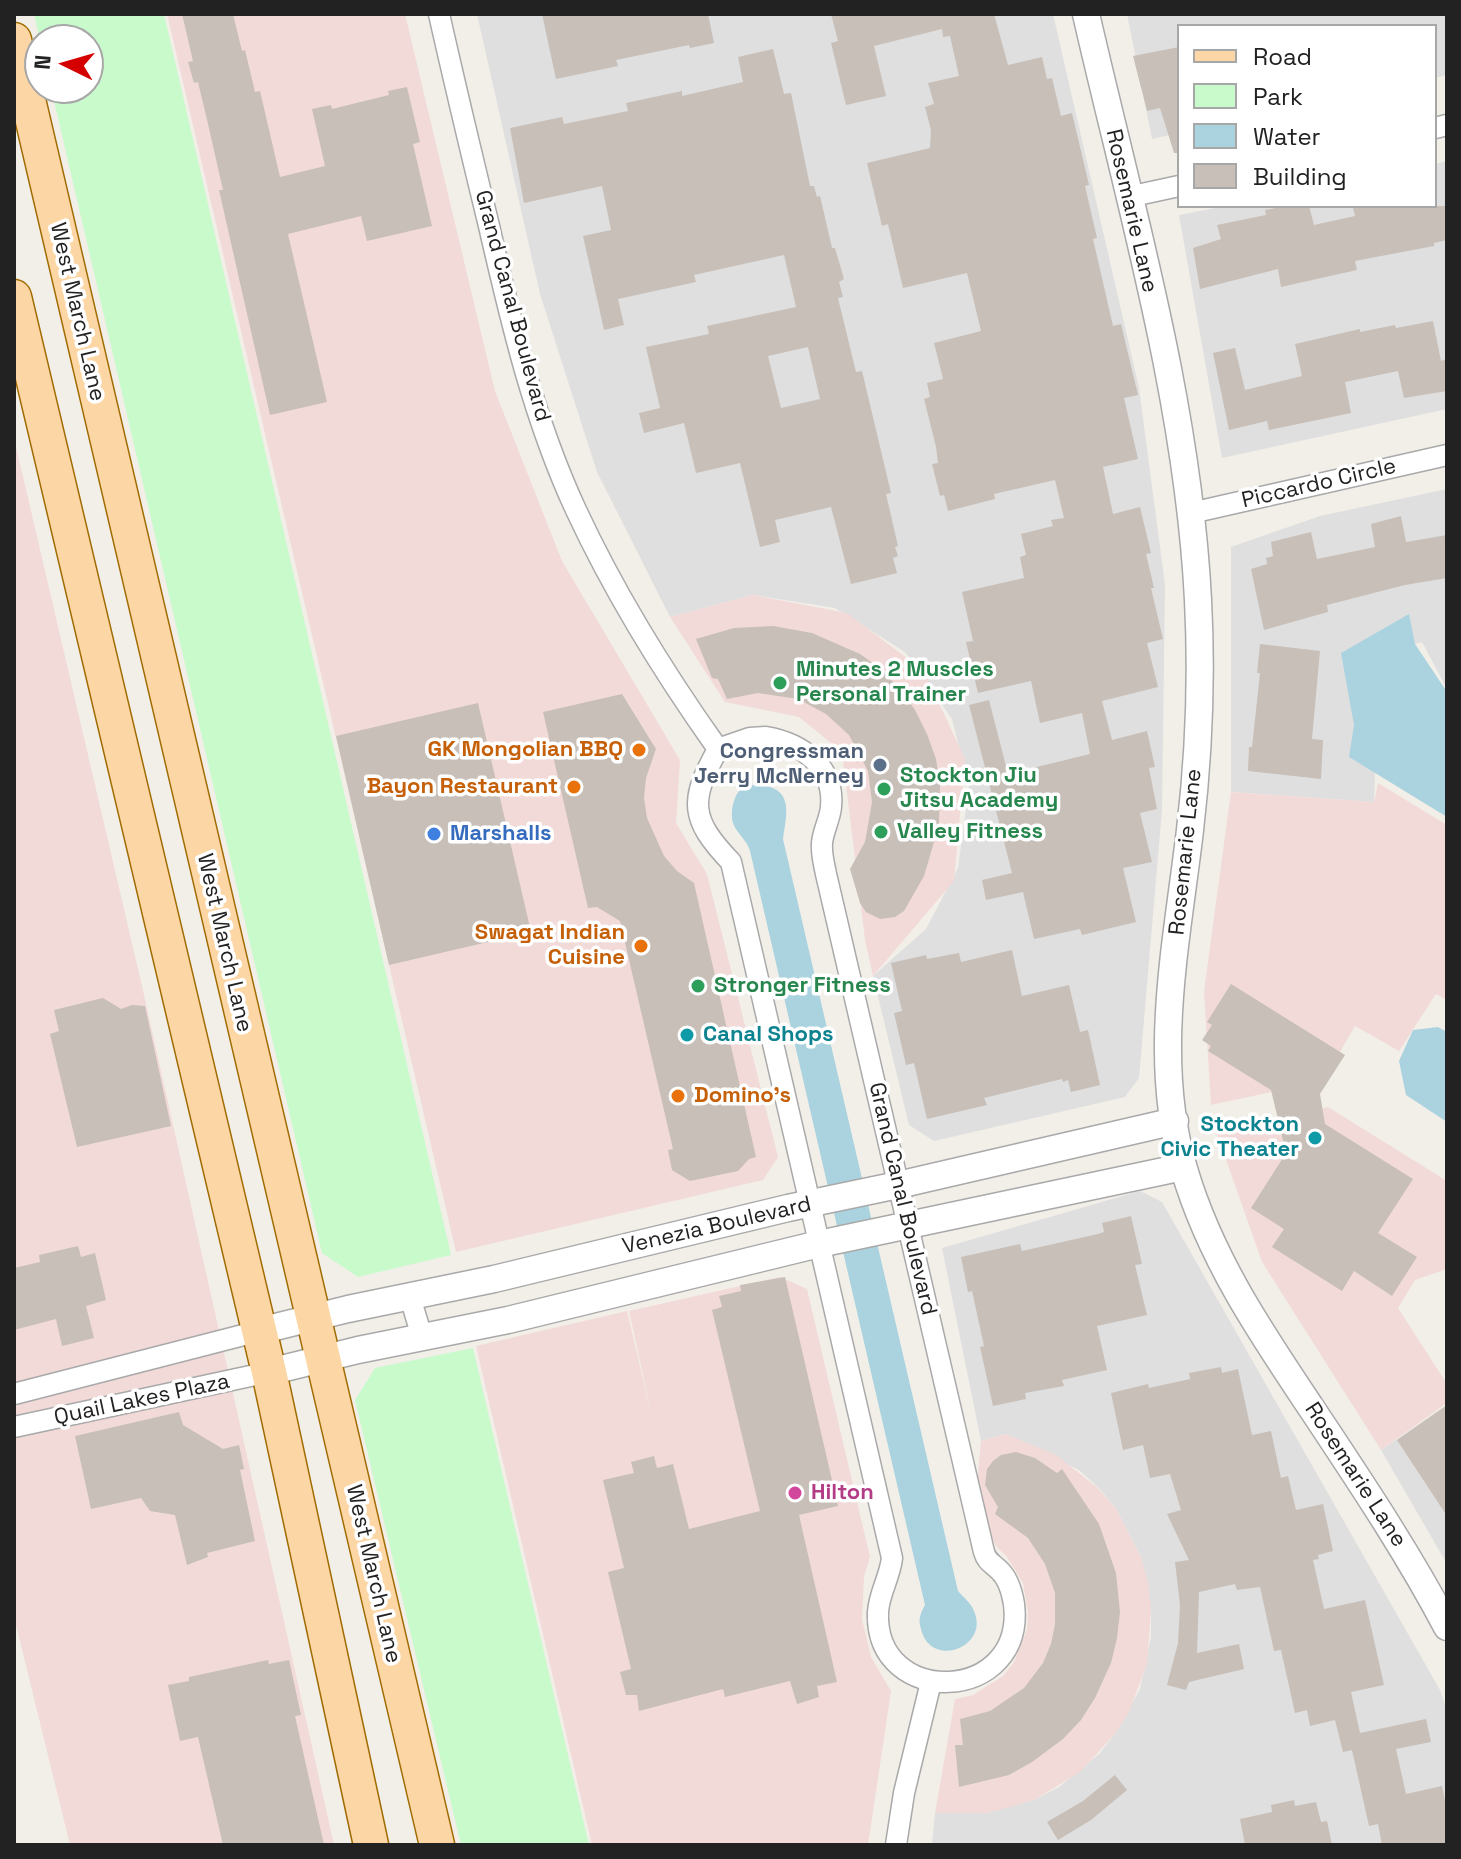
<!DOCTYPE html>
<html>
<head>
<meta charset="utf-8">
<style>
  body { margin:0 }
  #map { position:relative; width:1461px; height:1859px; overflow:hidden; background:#f2efe9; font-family:"Space Grotesk",sans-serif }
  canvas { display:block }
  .frame { position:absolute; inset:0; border:16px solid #222; pointer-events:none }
  .legend { position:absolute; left:1177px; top:24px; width:260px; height:184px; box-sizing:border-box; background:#fff; border:2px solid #a7a7a7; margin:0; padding:10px 14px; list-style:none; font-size:24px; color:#222 }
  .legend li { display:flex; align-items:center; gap:16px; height:40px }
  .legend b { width:40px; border:2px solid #a7a7a7 }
  .north { position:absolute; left:24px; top:24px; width:80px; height:80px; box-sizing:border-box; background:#fff; border:2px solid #a7a7a7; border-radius:50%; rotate:275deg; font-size:22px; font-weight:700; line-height:32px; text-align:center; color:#222 }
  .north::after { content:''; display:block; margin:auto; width:28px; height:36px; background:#d40000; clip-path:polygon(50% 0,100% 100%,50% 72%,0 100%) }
</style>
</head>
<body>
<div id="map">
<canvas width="1461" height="1859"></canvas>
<div class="frame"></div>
<ul class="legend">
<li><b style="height:10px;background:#fcd6a4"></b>Road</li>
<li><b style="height:22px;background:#c8facc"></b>Park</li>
<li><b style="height:22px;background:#aad3df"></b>Water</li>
<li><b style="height:22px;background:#c7bfb8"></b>Building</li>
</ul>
<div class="north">N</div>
</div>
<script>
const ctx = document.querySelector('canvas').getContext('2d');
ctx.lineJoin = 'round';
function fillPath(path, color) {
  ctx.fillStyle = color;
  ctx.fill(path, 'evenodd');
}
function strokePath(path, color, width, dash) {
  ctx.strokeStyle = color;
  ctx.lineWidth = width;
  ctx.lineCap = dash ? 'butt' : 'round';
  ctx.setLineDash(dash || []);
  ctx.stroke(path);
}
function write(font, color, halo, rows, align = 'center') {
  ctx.font = font + ' "Space Grotesk",sans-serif';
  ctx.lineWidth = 7;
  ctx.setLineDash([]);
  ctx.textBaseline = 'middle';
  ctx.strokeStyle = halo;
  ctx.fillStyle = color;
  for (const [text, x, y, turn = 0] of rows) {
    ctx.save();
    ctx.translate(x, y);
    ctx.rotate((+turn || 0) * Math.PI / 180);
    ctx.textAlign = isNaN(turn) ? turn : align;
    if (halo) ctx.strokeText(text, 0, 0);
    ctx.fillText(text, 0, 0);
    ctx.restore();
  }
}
fillPath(new Path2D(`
  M477,14H1053L1139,388L1165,585L1162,810L1139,1078L1125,1097L934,1141L909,1125L873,976L926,929L958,868L969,786L952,719L905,652L835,608L753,595L670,617L597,472L540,294Z
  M1127,14H1447V75L1435,78V26H1179V133L1152,139Z
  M1447,161V409L1222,458L1179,215L1226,206H1435V164Z
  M1447,489V689L1422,642L1379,653L1374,802L1231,792V547L1320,516Z
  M1140,1191L1162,1202L1440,1690L1447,1710V1845H932L935,1813H986L1036,1799L1059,1787L1099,1754L1115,1734L1140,1689L1151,1637V1610L1141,1557L1116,1509L1099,1488L1079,1470L1006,1434L981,1441L942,1248Z
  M1447,1405V1564L1381,1450Z`), '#e0dfdf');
fillPath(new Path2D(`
  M167,14H405L495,391L562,561L680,760L676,823L707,874L778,1157L763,1180L456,1252Z
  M14,438L142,986L334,1845H70L14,1617Z
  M753,595L847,613L924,671L965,759L954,881L873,976L865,940L842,752L799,717L725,702L670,617Z
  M1378,783L1447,825V1000L1436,994L1399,1051L1355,1026L1323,1081L1211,1105L1204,991L1231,792L1374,802Z
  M1328,1107L1447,1181V1269L1415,1280L1398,1308L1447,1384V1403L1381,1450L1262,1262L1217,1134Z
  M780,1277L807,1289L870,1557L864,1577L862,1619L871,1657L891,1691L868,1845H592L476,1346L627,1311L653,1421L629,1311Z
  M1006,1434L1056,1455L1098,1488L1116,1509L1141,1557L1148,1583L1151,1610L1147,1664L1129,1712L1115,1734L1080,1772L1036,1799L1011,1807L986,1813H935L955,1699L973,1695L1003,1676L1014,1662L1027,1629L1028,1613L1023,1583L1007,1557L996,1546L985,1525L976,1495L981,1441Z`), '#f2dad9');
fillPath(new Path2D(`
  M34,14H164L451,1255L358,1277L322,1253L51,88H88V40H40Z
  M473,1348L589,1845H461L355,1400L375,1368Z`), '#c8facc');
fillPath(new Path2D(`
  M1409,614L1415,644L1447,692V817L1349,757L1354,725L1341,653Z
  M757,784C794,788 787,811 783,839L958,1591C963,1597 971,1603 974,1611C990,1647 931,1670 921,1629C918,1620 920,1614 925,1605L750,851C747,840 737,834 733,823C730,813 733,793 744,787C748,785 753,786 757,784Z
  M1438,1027L1447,1032V1122L1406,1095L1399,1061L1413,1030Z`), '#aad3df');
fillPath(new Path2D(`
  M182,14H233L242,51L245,50L255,92L260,91L280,177L325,166L312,109L331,105L332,109L389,95L388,91L407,87L420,142L413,144L432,226L367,241L361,216L288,234L327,402L270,415L219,190H223L208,124L198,82L194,83L188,62L193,61Z
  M542,14H708L714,43L690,48L689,45L616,60L618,66L556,79Z
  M831,14H994L1008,65L1042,57L1047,79L1052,78L1061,116L1072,113L1089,185L1085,186L1097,238L1093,239L1113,326L1121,324L1138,395L1124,398L1138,459L1103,467L1113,514L1140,507L1151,553L1146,554L1154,588H1151L1163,639L1147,643L1158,687L1102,701L1112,740L1147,731L1155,767L1149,768L1157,809L1140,813L1152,862L1123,868L1136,922L1082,935L1080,929L1034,939L1023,892L986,900L982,880L1012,873L969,705L989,700L1008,774L1090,754L1082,713L1040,723L1031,681L978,693L966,642L973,641L962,592L1024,578L1020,557L1026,555L1021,534L1053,526L1051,520L1064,518L1055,480L994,494L995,499L948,511L944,495L940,496L932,464L938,463L936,447L924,399L930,397L927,383L943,379L934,343L981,331L967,273L903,288L888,224L882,226L867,163L930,148L931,130L925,107L934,104L928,83L959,76L950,36L943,37L942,29L874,46L886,96L846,105L831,43L838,41Z
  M1179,47V153H1174L1160,108L1147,111L1133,56Z
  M773,49L784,94L791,93L810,186H814L817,197L820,196L832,248H835L844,279L839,282L843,297L838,298L856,372L862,371L891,493L886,494L898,546L895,547L898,556L893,558L897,573L851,584L831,507L775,520L780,542L760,547L740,463L696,473L684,423L644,433L639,413L660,408L646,347L709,334L707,326L796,307L784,255L694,275L696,282L618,299L624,325L604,330L583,236L611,230L602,186L524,203L510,128L562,117L564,124L628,111L626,103L682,91V96L743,82L738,57ZM808,347L820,399L781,408L768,356Z
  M1286,206H1309L1314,225L1355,216L1353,208L1365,206H1447V240L1434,243V246L1355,261L1357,270L1281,287L1278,269L1200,289L1193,248L1221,239L1217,225L1266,215L1265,210Z
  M1433,321L1441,361L1447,359V391L1404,398L1398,371L1345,382L1351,413L1269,430L1267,421L1229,430L1213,353L1235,348L1245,390L1302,376L1295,344L1360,329V332L1395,325L1396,328Z
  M1401,516L1406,542L1447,535V578L1405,585L1327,605L1328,612L1264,630L1251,569L1267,564L1266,558L1273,556L1271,542L1311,532L1317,559L1375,547L1371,524Z
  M773,626L812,633L860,654L881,669L899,688L915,710L927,734L936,759L940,785L939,825L924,876L904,911L895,917L880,919L866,912L860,903L850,869L865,842L872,802L868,771L849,735L826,714L798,699L758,693L727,699L718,679L712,678L696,639L734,628Z
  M1260,644L1320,651L1312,739L1323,740L1321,779L1248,771L1249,747H1252L1260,673H1257Z
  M622,694L656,749L646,778L644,798L647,818L664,856L677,871L694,883L756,1157L749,1159L738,1171L690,1181L672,1170L668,1150L673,1149L620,921L597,907L588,908L543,712Z
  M478,703L531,932L389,965L336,736Z
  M1012,950L1022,996L1069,985L1080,1032L1088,1030L1100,1085L1071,1092L1068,1080L1063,1082L1062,1079L984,1098L987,1105L927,1119L914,1063L906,1065L894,1013L902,1011L891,963L926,955L927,959L959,953L961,962Z
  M1231,984L1345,1055L1320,1094L1325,1124L1413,1179L1378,1233L1417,1257L1392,1296L1354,1271L1342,1291L1272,1247L1284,1229L1251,1208L1286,1153L1271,1090L1208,1051L1211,1046L1202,1040L1212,1025L1207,1022Z
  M103,998L121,1009L132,1005L145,1006L171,1126L77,1147L50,1034L59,1031L54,1010Z
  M1131,1216L1142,1264L1135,1265L1147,1315L1097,1326L1107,1370L1062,1380L1064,1386L1025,1393L1026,1399L993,1406L980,1347L984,1346L972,1291L968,1292L961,1257L1020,1244L1022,1251L1098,1234L1104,1232L1102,1223Z
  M78,1246L81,1257L95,1253L106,1300L86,1306L94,1338L62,1346L56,1319L14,1330V1268L40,1262L39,1255Z
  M785,1277L838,1506L799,1515L837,1682L817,1686L819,1697L797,1704L790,1681L725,1697L723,1689L639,1711L637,1695H626L620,1672L631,1669L608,1572L624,1568L603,1480L634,1473L631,1462L654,1456L657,1468L673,1464L689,1529L760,1511L712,1310L722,1307L719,1296L741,1291L740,1285Z
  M1221,1367L1222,1373L1238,1369L1252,1435L1271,1431L1281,1478L1288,1476L1296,1510L1323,1504L1333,1551L1318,1555L1319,1559L1313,1560L1324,1609L1365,1600L1384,1685L1351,1692L1360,1733L1426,1719L1431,1742L1396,1749L1406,1794L1442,1786L1447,1810V1845H1382L1378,1824L1369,1826L1352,1750L1343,1752L1335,1720L1310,1726L1307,1710L1295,1713L1281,1650L1274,1651L1260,1587L1237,1590L1235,1584L1199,1592L1197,1653L1239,1644L1244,1669L1189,1682L1186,1690L1167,1685L1178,1643L1180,1605L1175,1562L1189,1560L1167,1514L1181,1510L1170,1474L1150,1478L1143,1445L1123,1450L1111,1393L1148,1384L1149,1388L1190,1379L1189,1373Z
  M1447,1405V1516L1397,1440Z
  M179,1412L183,1425L223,1449L239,1445L244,1469L240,1470L255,1541L207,1553L208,1557L187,1565L175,1515L150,1511L141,1498L91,1509L75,1436Z
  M1016,1452L1035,1458L1057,1473L1062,1469L1099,1524L1116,1573L1120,1612L1117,1638L1111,1663L1095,1698L1081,1720L1063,1739L1032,1762L1009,1775L959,1787L955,1745H963L960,1719L990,1711L1024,1688L1043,1663L1051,1644L1055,1624V1593L1045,1564L1028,1538L995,1514L998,1507L985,1485L987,1469L993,1461L1001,1455Z
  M268,1660L269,1664L289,1660L301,1715L295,1716L324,1845H223L198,1737L180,1741L168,1685L189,1681V1677Z
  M1115,1775L1127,1790L1091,1820L1058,1840L1047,1822L1083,1801Z
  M1294,1800L1295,1806L1316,1802L1321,1822L1327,1821L1332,1845H1245L1240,1819L1272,1812L1271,1805Z`), '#c7bfb8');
const minor = new Path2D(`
  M439,14C455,85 472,156 489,226C511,322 534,420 576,510C615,594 664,673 718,749
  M1435,128L1447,125
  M1128,197L1179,186
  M1191,513L1447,455
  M766,737C801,743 835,766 831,807C830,819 823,831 822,843C821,853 824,864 826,874L984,1552C987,1562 992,1563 999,1570C1008,1578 1012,1592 1014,1604C1026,1704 874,1709 878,1612C879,1593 890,1577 892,1558L731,862C690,819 689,801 718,749L750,738Z
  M410,1297L422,1337
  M14,1394L259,1331
  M14,1427L269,1372
  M896,1845L904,1793L931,1682`);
const tertiary = new Path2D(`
  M1086,14C1130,206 1188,402 1198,600C1202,677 1199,754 1190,830C1177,942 1151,1058 1184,1169C1210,1258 1261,1333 1312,1409C1359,1480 1407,1551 1447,1627
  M259,1331L348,1309L494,1279L788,1208L898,1185L1175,1121
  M269,1372L358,1350L508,1320L819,1244L1183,1167`);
const primary = new Path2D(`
  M14,40L437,1845
  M14,297L269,1372L371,1845`);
strokePath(minor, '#a9a9a9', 23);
strokePath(tertiary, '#a9a9a9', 29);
strokePath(primary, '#a06b00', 37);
strokePath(minor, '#fff', 20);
strokePath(tertiary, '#fff', 26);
strokePath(primary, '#fcd6a4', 34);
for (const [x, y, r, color] of [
  [780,683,8,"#2e9e5b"],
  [639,750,8,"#e8710a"],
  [880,765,8,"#5c6f8a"],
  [574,787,8,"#e8710a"],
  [884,789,8,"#2e9e5b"],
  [881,832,8,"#2e9e5b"],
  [434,834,8,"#3f7fe0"],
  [641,946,8,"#e8710a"],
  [698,986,8,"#2e9e5b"],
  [687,1035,8,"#0f9aa8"],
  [678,1096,8,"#e8710a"],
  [1315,1138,8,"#0f9aa8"],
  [795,1493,8,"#d1479c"]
]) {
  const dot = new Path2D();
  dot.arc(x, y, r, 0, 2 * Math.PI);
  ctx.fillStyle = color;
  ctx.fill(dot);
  strokePath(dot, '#fff', 3);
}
write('22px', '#222', '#fff', [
  ["Rosemarie Lane",1131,211,77],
  ["Grand Canal Boulevard",512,306,75],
  ["West March Lane",77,312,77],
  ["Piccardo Circle",1319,484,-13],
  ["Rosemarie Lane",1186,852,-84],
  ["West March Lane",224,943,77],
  ["Grand Canal Boulevard",902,1199,77],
  ["Venezia Boulevard",717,1226,-13],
  ["Quail Lakes Plaza",142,1400,-12],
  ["Rosemarie Lane",1355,1475,57],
  ["West March Lane",373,1574,77]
]);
write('bold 22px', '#27864d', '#fff', [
  ["Minutes 2 Muscles",796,670],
  ["Personal Trainer",796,695],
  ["Stockton Jiu",900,776],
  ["Jitsu Academy",900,801],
  ["Valley Fitness",897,832],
  ["Stronger Fitness",714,986]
], 'left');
write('bold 22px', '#c56008', '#fff', [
  ["GK Mongolian BBQ",623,750],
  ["Bayon Restaurant",558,787],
  ["Swagat Indian",625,933],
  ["Cuisine",625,958],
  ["Domino's",694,1096,"left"]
], 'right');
write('bold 22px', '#4e5e75', '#fff', [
  ["Congressman",864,752],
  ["Jerry McNerney",864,777]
], 'right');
write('bold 22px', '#366cbe', '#fff', [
  ["Marshalls",450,834]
], 'left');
write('bold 22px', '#0d838f', '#fff', [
  ["Canal Shops",703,1035],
  ["Stockton",1299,1125,"right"],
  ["Civic Theater",1299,1150,"right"]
], 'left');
write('bold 22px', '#b23c85', '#fff', [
  ["Hilton",811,1493]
], 'left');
</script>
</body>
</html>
